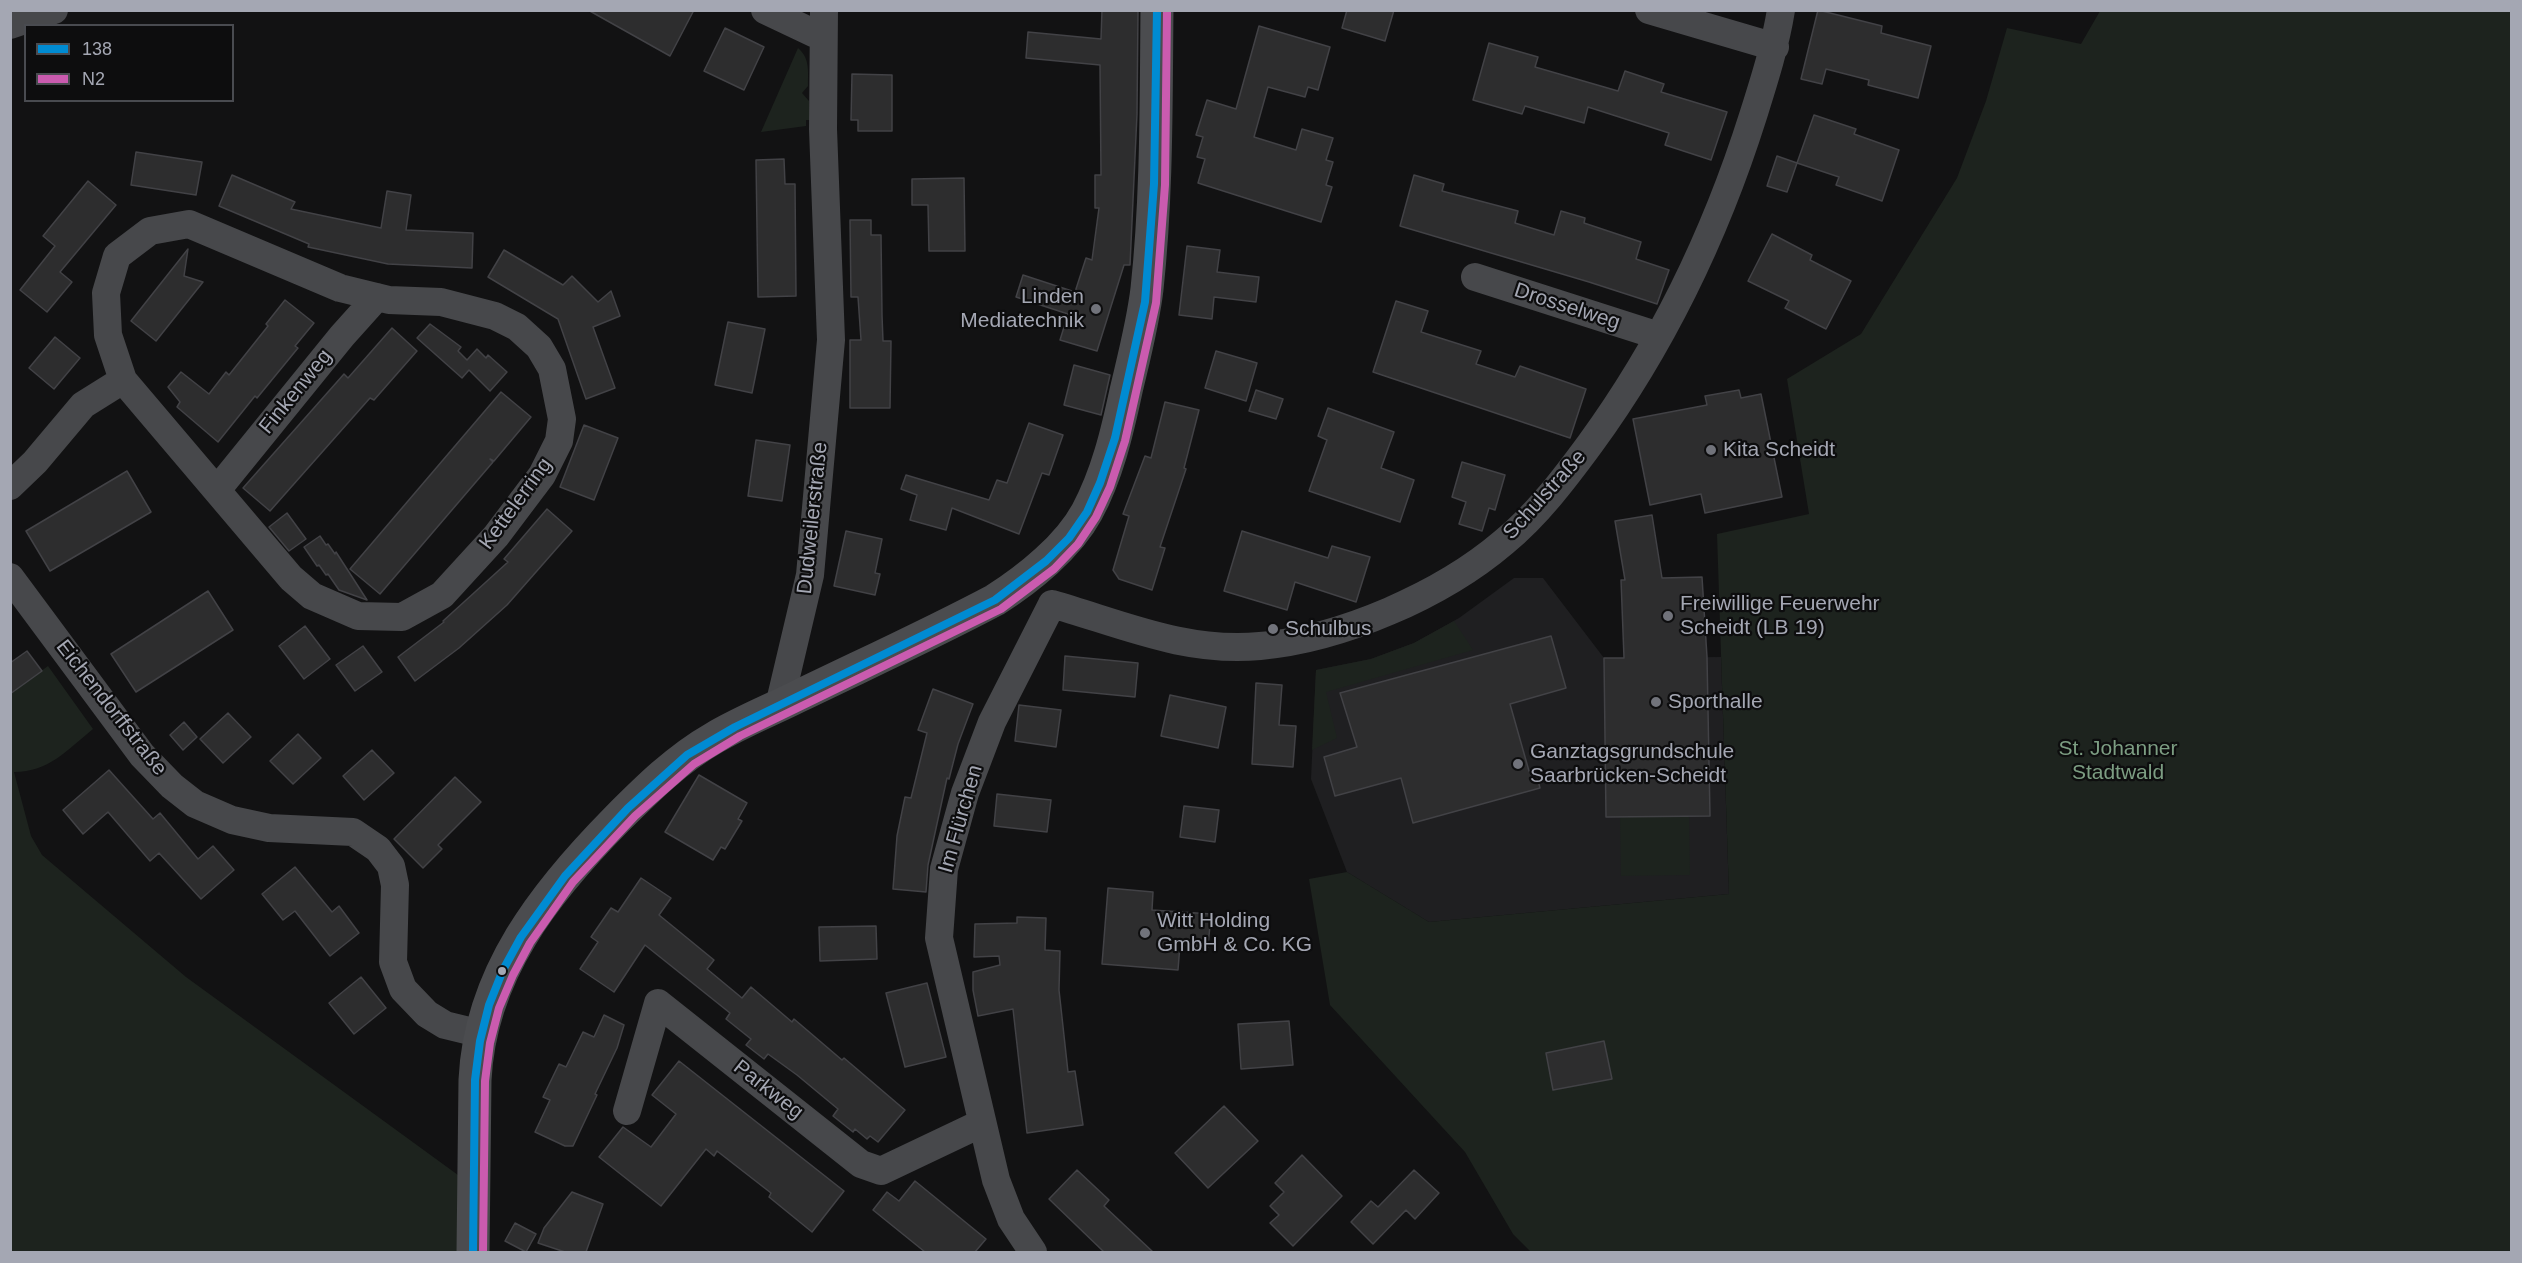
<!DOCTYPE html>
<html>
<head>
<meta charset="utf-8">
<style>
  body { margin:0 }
  #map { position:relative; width:2522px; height:1263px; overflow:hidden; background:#121213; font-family:Arial,sans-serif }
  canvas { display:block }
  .frame { position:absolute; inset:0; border:12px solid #a4a7b3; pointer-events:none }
  .legend { position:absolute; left:24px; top:24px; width:210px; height:78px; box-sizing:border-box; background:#0d0d0e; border:2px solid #494b50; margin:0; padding:8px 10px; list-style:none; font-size:18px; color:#a4a7b3 }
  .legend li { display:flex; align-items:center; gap:12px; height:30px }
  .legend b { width:30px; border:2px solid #494b50 }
</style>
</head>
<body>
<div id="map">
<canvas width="2522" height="1263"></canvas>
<div class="frame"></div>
<ul class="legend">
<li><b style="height:8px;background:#008bd2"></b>138</li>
<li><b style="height:8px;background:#ca5baf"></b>N2</li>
</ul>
</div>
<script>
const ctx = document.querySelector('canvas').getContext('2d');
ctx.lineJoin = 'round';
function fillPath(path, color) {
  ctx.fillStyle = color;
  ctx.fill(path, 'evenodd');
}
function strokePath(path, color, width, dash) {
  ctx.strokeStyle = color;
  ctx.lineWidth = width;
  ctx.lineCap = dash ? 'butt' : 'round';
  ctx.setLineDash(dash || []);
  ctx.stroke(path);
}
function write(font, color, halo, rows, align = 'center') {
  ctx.font = font + ' Arial,sans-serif';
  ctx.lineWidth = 4.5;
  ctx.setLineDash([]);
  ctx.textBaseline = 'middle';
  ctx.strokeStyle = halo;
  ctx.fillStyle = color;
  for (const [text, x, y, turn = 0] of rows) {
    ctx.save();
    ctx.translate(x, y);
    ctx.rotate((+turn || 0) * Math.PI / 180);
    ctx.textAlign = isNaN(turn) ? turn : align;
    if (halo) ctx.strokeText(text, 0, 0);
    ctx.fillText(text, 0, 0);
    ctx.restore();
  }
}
fillPath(new Path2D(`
  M1514,578H1543L1604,658L1721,657L1729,894L1429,922L1347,872L1311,779L1316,670L1371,659L1414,643L1459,618Z`), '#1f1f21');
fillPath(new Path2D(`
  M2100,11H2511V1252H1531L1513,1234L1465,1152L1330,1005L1309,879L1347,872L1429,922L1729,894L1717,534L1809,514L1787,379L1861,334L1957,178L1986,101L2007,28L2081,44Z
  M798,48C810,58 808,71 808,86L802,93L809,101L810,120H806V126L761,132Z
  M1454,621L1473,650L1326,692L1337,738L1312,750L1316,670L1371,659L1414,643Z
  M48,666L93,729C67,750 49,772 14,772L31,836L42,855L186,977L458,1175L459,1252H11L10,694Z
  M1689,816L1690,875L1621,876L1620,817Z`), '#1d231e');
const building = new Path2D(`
  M588,10H694L670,56Z
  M1102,10H1138L1137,114L1130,265H1124L1097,351L1060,340L1068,314L1016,297L1023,275L1075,292L1086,258L1092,260L1099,208H1095V175H1101L1100,65L1026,58L1028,32L1101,39Z
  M1347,10H1394L1385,41L1342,28Z
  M1818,10L1882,26L1881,33L1931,46L1918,98L1868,85L1869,80L1826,69L1822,84L1801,79Z
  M1259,26L1330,47L1318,90L1308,87L1305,97L1268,87L1254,137L1296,150L1302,129L1333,138L1326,160L1333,162L1326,185L1332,187L1321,222L1198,183L1205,159L1197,157L1203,137L1196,135L1207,100L1236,109Z
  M725,28L764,47L744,90L704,71Z
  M1489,43L1538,57L1535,67L1618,91L1625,71L1664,84L1661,92L1727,112L1711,160L1665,145L1669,133L1588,107L1584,123L1525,106L1522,114L1473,100Z
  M852,74L892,75V131H858V120H851Z
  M1814,115L1856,129L1854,134L1899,150L1882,201L1836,185L1839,177L1797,163L1787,192L1767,186L1777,156L1797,163Z
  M136,152L202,162L196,195L131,185Z
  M784,159L785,184H795L796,296L758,297L756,160Z
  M232,175L295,202L291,209L381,228L387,191L411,195L406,230L473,233L472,268L388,264L308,247L309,244L219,206Z
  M1414,175L1444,184L1442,191L1518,211L1515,223L1554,235L1561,211L1585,218L1584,223L1641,242L1636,259L1669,270L1657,304L1589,282L1400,226Z
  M964,178L965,251H929L928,205H912V179Z
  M88,181L116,205L60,272L72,282L47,312L20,290L55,246L43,236Z
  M850,220H871V235H881L882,315L883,341H891L890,408H850V340H861L858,297H851Z
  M1772,234L1812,255L1810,260L1851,281L1826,329L1785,308L1789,301L1748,281Z
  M1187,246L1220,250L1217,272L1259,277L1256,302L1214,297L1212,319L1179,315Z
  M188,249L184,276L203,282L156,341L131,321Z
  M504,250L563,285L572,276L598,302L611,291L620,316L593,327L615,388L586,399L558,319L488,277Z
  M285,300L314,323L295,346L298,348L257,398L255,396L218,442L177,407L180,402L168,387L181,372L209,394L226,372L229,375L268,326L266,324Z
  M1396,301L1428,311L1421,332L1481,351L1476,364L1515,377L1520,366L1586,389L1570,438L1373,372Z
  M728,322L765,329L752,393L715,385Z
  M430,324L461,347L458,351L467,360L477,349L486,358L488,355L507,372L490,391L469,370L462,378L417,338Z
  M392,328L417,351L374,400L370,398L270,511L243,488L344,374L348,378Z
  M55,337L80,358L54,389L29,368Z
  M1216,351L1257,363L1246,401L1205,388Z
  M1074,365L1110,375L1101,415L1064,405Z
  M1256,390L1283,399L1276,419L1249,411Z
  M1739,390L1741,398L1761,394L1782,497L1705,513L1701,494L1650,505L1633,419L1707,405L1705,396Z
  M501,392L531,417L494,461L490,459L493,462L380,594L350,569Z
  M1165,402L1199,410L1184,468L1186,469L1160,547L1165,548L1152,590L1119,579L1113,570L1129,516L1123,514L1145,456L1151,458Z
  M1328,408L1394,432L1381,468L1414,480L1400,522L1309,491L1327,440L1318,436Z
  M1029,423L1063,435L1049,475L1042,473L1019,534L952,508L946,530L910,520L917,495L901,489L906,475L989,500L997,480L1007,483Z
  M584,425L618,438L594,500L560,487Z
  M756,440L790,445L782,501L748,496Z
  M1462,462L1505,475L1495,510L1489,508L1482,531L1459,524L1466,502L1452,497Z
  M127,471L151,512L50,571L26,531Z
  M547,509L572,531L507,605L459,648L415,681L398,657L444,622L443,621L508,562L504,559Z
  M287,513L306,539L289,551L269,527Z
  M1652,515L1662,578L1702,577L1707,657L1710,816L1606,817L1604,658H1624L1621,580H1625L1615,521Z
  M846,531L882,539L875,573L880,574L875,595L834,586Z
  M1242,531L1328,558L1332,546L1370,557L1356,602L1295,582L1287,610L1224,591Z
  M320,536L326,545L328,544L335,554L336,552L367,600L339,590L328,574L326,575L319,565L317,566L304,547Z
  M208,591L233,630L136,692L111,654Z
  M305,626L330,659L304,679L279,646Z
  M1551,636L1566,688L1510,704L1529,771L1535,769L1540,788L1413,823L1401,778L1335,796L1324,757L1357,747L1340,693Z
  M363,646L382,672L355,691L336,665Z
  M27,651L42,671L10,694V663Z
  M1065,656L1138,663L1135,697L1063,690Z
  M1256,683L1282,685L1279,725L1296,726L1293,767L1252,764Z
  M933,689L973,704L958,744L949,779L947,778L928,865L926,892L893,889L897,836L905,797L911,798L927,733L918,730Z
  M1170,695L1226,707L1218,748L1161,736Z
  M1019,705L1061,710L1056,747L1015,741Z
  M228,713L251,737L223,763L200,739Z
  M184,722L197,737L183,750L170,735Z
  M298,734L321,758L293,784L270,761Z
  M372,750L394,773L364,800L343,776Z
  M109,770L153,819L160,813L198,859L213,846L234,870L201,899L159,853L150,861L108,812L83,834L63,810Z
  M699,775L747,803L738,819L742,821L725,849L721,847L713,860L665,832Z
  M455,777L481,802L438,845L442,849L423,868L394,839Z
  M997,794L1051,800L1047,832L994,826Z
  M1184,806L1219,810L1215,842L1180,837Z
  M295,867L332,912L339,906L359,933L330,956L295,911L283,920L262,894Z
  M641,878L671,898L659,915L714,960L707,969L742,998L751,987L792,1022L794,1019L842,1060L844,1058L905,1110L878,1142L870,1136L867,1139L855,1129L853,1132L833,1116L838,1109L797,1075L768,1054L764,1059L746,1045L751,1039L726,1019L730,1013L645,945L614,992L580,969L598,942L591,937L611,908L618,912Z
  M1108,888L1153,892L1152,910L1211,914L1208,947L1180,945L1178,970L1102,964Z
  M1017,917L1046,918L1045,950L1060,951L1059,990L1068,1072L1075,1071L1083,1125L1027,1133L1013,1009L978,1016L973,990V972L1000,965L999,956L974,957L975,924L1017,923Z
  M876,926L877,959L820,961L819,927Z
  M361,977L386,1008L354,1034L329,1003Z
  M927,983L946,1057L905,1067L886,993Z
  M604,1015L624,1025L617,1048L595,1094L597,1095L573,1146H565L535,1132L550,1100L543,1097L559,1064L566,1067L583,1032L594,1037Z
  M1289,1021L1293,1065L1241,1069L1238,1024Z
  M1604,1041L1612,1079L1553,1090L1546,1053Z
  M679,1061L844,1191L812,1232L769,1197L771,1193L717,1151L714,1156L706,1149L661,1206L599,1157L623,1127L651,1147L676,1114L652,1095Z
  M1224,1106L1258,1141L1208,1188L1175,1153Z
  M1302,1155L1342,1196L1293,1246L1270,1223L1279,1215L1270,1206L1284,1192L1275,1183Z
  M1077,1170L1109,1200L1104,1206L1153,1252H1104L1049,1199Z
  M1414,1170L1439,1193L1415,1219L1406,1210L1373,1244L1351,1222L1371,1201L1378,1207Z
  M915,1181L986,1239L975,1252H925L873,1210L887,1192L899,1201Z
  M572,1192L603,1204L586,1252H565L538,1243L544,1228Z
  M515,1223L536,1234L526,1252L505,1241Z`);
fillPath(building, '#2d2d2e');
strokePath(building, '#424246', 1.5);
strokePath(new Path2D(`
  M765,10L822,37
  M1649,10L1775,47
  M10,25L54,10
  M189,224L340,288L389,300L441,302L495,316L517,327L539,347L552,369L562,419L559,441L542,475L496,536L442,595L402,617L358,616L312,596L291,578L123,380L108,335L106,293L117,256L150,231Z
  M1475,277L1659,336
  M10,486L35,462L83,405L123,380
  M217,490L342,336L377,297
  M10,577L142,755L172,786L195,804L232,820L269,828L353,832L378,849L391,866L395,885L393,962L403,989L427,1014L445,1025L482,1034
  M1052,604C1122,624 1185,653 1260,646C1341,639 1442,595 1504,542C1537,515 1565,478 1590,444C1663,344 1716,233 1753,116C1764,81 1775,47 1781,10
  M779,706L810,575L831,340L823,129L824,10
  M627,1111L658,1003L861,1164L881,1171L982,1123
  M1033,1252L1011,1219L996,1180L939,938L944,869L965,793L992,722L1052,604`), '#47484b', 28);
strokePath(new Path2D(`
  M473,1252L475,1080C480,974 545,892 617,819C646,790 677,759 714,738C741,722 771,710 799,696C865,664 931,634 995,600C1028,579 1068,547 1087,512C1107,475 1117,433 1126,391C1134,357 1143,323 1147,289C1157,196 1156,103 1157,10`), '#4b4c4f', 33);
strokePath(new Path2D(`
  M473,1252L475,1080L480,1041L489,1005L503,970L521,937L565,876L628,808L687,755L735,727L995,600L1046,561L1069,538L1087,512L1100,483L1115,438L1145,302L1154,184L1157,10`), '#008bd2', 8);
strokePath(new Path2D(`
  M483,1252L485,1081L490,1043L499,1008L513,975L530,943L573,882L635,816L694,764L740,736L1001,609L1054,569L1078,544L1096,517L1110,487L1125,441L1156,303L1165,185L1167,10`), '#ca5baf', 8);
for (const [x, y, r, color] of [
  [1096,309,6,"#71737b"],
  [1711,450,6,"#71737b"],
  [1668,616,6,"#71737b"],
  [1273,629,6,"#71737b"],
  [1656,702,6,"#71737b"],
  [1518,764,6,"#71737b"],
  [1145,933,6,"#71737b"],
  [502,971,5,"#a4a7b3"]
]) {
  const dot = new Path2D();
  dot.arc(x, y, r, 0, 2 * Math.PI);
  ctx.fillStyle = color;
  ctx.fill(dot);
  strokePath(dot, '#0d0d0e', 2);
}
write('21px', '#a4a7b3', '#0d0d0e', [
  ["Linden",1084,297,"right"],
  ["Mediatechnik",1084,321,"right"],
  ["Kita Scheidt",1723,450],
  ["Freiwillige Feuerwehr",1680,604],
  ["Scheidt (LB 19)",1680,628],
  ["Schulbus",1285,629],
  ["Sporthalle",1668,702],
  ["Ganztagsgrundschule",1530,752],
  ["Saarbrücken-Scheidt",1530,776],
  ["Witt Holding",1157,921],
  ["GmbH & Co. KG",1157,945]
], 'left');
write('21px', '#a4a7b3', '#0d0d0e', [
  ["Drosselweg",1567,307,18],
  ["Finkenweg",296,392,-51],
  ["Schulstraße",1545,495,-48],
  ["Kettelerring",516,504,-54],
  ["Dudweilerstraße",813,518,-84],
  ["Eichendorffstraße",111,708,52],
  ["Im Flürchen",961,819,-74],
  ["Parkweg",768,1090,38]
]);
write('21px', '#7c9d82', '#0d0d0e', [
  ["St. Johanner",2118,749],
  ["Stadtwald",2118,773]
]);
</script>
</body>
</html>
